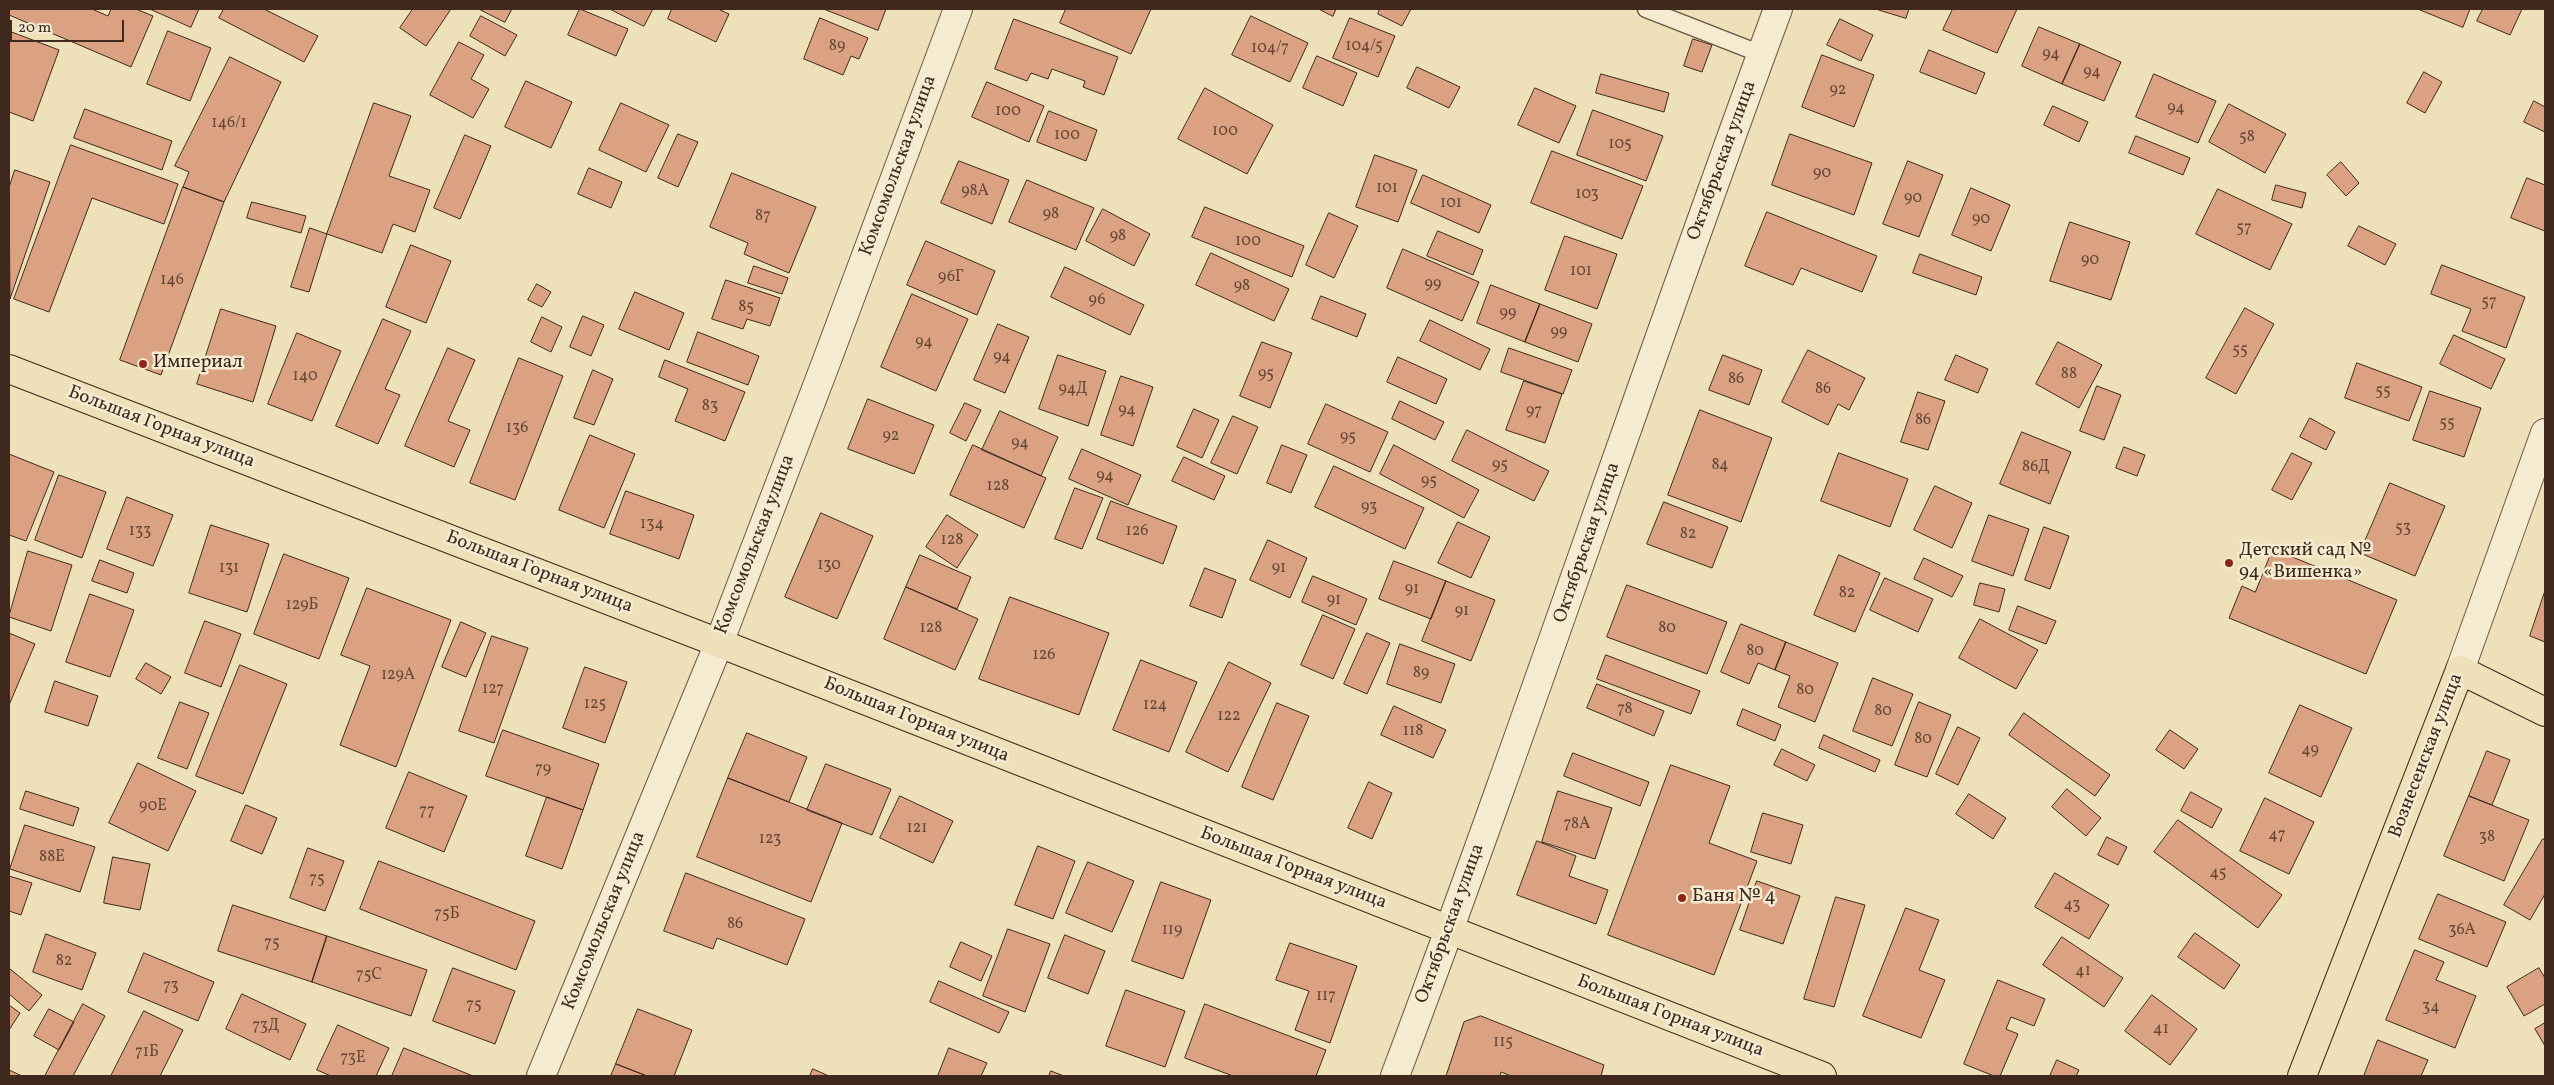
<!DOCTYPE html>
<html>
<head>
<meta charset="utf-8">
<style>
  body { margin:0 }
  #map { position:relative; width:2554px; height:1085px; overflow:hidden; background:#eee0b8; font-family:Vollkorn,serif }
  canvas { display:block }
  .frame { position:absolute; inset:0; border:10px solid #3f291c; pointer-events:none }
  .scale { position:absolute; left:10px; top:20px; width:114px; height:22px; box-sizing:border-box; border:2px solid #3f291c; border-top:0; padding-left:6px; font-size:15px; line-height:18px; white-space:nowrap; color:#3f291c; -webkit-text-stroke:4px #f4ebd1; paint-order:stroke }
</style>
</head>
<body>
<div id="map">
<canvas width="2554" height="1085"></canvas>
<div class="frame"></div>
<div class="scale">20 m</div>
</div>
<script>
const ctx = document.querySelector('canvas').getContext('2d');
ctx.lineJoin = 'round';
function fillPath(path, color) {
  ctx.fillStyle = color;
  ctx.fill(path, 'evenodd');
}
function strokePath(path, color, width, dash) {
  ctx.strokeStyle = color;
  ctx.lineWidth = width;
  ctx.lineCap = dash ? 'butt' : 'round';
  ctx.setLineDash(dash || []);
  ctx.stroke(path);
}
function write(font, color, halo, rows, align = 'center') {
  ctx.font = font + ' Vollkorn,serif';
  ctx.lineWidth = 5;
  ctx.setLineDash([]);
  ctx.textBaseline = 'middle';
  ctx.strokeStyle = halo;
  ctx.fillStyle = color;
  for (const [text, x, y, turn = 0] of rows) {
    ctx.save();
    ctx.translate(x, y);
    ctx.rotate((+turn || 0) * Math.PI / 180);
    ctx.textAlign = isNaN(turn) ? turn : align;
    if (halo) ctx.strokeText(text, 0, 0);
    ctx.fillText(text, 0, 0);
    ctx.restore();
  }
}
const building = new Path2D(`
  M9,9H92L108,16L111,9H136L153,16L131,67L9,15Z
  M150,9H199L191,27Z
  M224,9H264L318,36L304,62L219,18Z
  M413,9H451L426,46L400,28Z
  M479,9H512L505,22Z
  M580,9L628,29L616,56L568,35Z
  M610,9H653L644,26Z
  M672,9H718L729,14L716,42L668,19Z
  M824,9H886L878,30Z
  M1066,9H1151L1131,54L1060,23Z
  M1319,9H1336L1333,16Z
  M1380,9H1411L1402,26L1378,14Z
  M1876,9H1909L1906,18Z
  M1953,9H2017L1997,53L1943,30Z
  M2418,9H2470L2463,27Z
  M2483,9H2522L2510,35L2477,21Z
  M481,16L517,35L505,56L470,36Z
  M1251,16L1308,43L1290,82L1232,55Z
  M820,18L868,38L859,59L851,56L843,75L804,59Z
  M1350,18L1395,36L1378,77L1333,58Z
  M1014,19L1118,57L1104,95L1083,87L1085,81L1052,69L1048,79L1031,73L1027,81L995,69Z
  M1840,19L1873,35L1861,61L1827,45Z
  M2039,27L2080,44L2062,84L2022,66Z
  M9,31L59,50L33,121L9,112Z
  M168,31L211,48L190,101L147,84Z
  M1693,39L1712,45L1702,72L1684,66Z
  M459,42L484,55L471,79L489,89L473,118L430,95Z
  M2080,44L2121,62L2104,101L2062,84Z
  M1929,50L1985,73L1976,94L1920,72Z
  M1822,55L1874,75L1854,127L1802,107Z
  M1317,56L1357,73L1343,106L1303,88Z
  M230,57L281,82L224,202L183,187L189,172L175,166Z
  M1417,67L1460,87L1449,108L1407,88Z
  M2424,72L2442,82L2425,113L2407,103Z
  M1601,74L1669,93L1664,112L1596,93Z
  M2154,74L2216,101L2198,143L2136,117Z
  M526,81L572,102L551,148L505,127Z
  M987,82L1044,106L1029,142L972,117Z
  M1205,88L1273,125L1247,174L1178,139Z
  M1535,88L1576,106L1559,143L1518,125Z
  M2534,101L2545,107V132L2524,122Z
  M374,103L411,116L389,176L430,190L415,232L393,224L382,253L327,234Z
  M621,103L669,125L646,172L599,150Z
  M2229,104L2286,134L2265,173L2209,142Z
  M2053,106L2088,122L2079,142L2044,125Z
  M85,109L172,141L162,170L74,138Z
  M1593,110L1663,136L1646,181L1577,155Z
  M1049,111L1097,130L1086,161L1037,142Z
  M678,134L698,142L678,187L658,178Z
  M1790,134L1872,163L1854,215L1772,185Z
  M465,135L491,146L460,219L434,208Z
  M2136,136L2190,158L2183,175L2129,153Z
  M71,145L178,184L164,224L92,198L49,312L14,299Z
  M1552,151L1643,186L1622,239L1531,203Z
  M1375,155L1417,170L1398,222L1356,207Z
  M959,161L1009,180L992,224L941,203Z
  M1908,161L1943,175L1919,237L1883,224Z
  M2341,162L2359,183L2346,196L2327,175Z
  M589,168L622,182L611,208L578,194Z
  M15,170L50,182L10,299L9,188Z
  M732,173L816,207L789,273L744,254L748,243L710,227Z
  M1423,175L1491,205L1479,233L1411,203Z
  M2527,178L2545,185V231L2511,218Z
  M1027,180L1094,208L1076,250L1009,222Z
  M2276,185L2306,193L2302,208L2272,200Z
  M183,187L224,202L161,375L120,360Z
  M1971,188L2010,205L1991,251L1952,235Z
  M2218,189L2292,224L2270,270L2196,234Z
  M252,202L306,216L301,233L247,218Z
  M1205,207L1304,246L1292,277L1192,237Z
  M1103,209L1150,234L1134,266L1086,241Z
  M1767,212L1877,256L1862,292L1801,268L1793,285L1745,266Z
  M1329,213L1358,226L1334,278L1306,265Z
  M2070,222L2130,242L2111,300L2050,281Z
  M2359,226L2396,244L2385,265L2348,246Z
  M310,228L327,234L309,292L291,287Z
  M1438,231L1483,250L1473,275L1427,256Z
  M1565,236L1617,254L1597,309L1545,290Z
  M926,241L995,271L977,315L907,285Z
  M411,245L451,261L426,323L386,307Z
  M1403,249L1479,282L1462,321L1387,288Z
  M1211,253L1289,289L1274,321L1196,285Z
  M1920,254L1982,277L1976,295L1913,273Z
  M2442,265L2525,297L2506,348L2462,331L2471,309L2431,294Z
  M754,266L788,278L782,294L748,283Z
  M1065,267L1144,305L1130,335L1051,297Z
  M726,280L780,298L770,326L747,319L743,329L712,319Z
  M537,284L551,292L542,307L528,300Z
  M1491,285L1540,304L1525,342L1477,323Z
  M635,292L684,313L669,350L619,329Z
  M912,294L968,319L936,391L881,367Z
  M1321,296L1366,314L1357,337L1312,319Z
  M1540,304L1592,324L1578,362L1525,342Z
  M2245,308L2274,324L2236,394L2206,378Z
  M221,309L276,326L253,402L197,384Z
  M583,316L604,325L591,356L570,347Z
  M542,317L562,327L551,352L531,342Z
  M383,319L411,331L385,389L400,395L378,444L336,426Z
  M1430,320L1490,349L1480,370L1420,341Z
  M998,324L1029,337L1005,393L974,380Z
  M698,332L759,356L748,385L687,362Z
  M297,333L341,351L312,421L268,404Z
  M2454,335L2505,359L2491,389L2440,364Z
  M1262,342L1292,353L1270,408L1240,396Z
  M2058,342L2102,365L2079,408L2036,384Z
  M448,348L475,360L448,421L470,430L454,467L405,446Z
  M1509,348L1572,370L1563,394L1501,372Z
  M1808,350L1865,378L1849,410L1838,404L1828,425L1782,402Z
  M1058,355L1106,371L1088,426L1039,409Z
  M1723,355L1762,370L1749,405L1709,390Z
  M1956,355L1988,369L1978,393L1945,380Z
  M1398,357L1447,379L1436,404L1387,382Z
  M519,358L563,376L515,500L470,483Z
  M665,360L745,392L725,441L675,421L688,389L659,377Z
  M2357,363L2422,387L2409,421L2345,398Z
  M593,370L613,379L594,425L574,418Z
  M1121,376L1153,387L1133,446L1101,435Z
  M1524,381L1562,394L1545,443L1506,430Z
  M2097,386L2121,395L2104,440L2080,431Z
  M2430,391L2481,408L2464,457L2413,440Z
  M1918,392L1945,401L1928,450L1901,442Z
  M868,399L934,425L914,474L848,449Z
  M1400,401L1444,422L1435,440L1392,419Z
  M965,403L981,410L966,441L950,433Z
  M1326,404L1388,432L1370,472L1308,444Z
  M1194,409L1219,420L1202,458L1177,447Z
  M1700,410L1772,438L1741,522L1668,495Z
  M1000,411L1058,437L1041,476L982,450Z
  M1233,416L1258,427L1237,474L1211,463Z
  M2310,418L2335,432L2326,450L2300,437Z
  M1467,430L1549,471L1534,501L1452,461Z
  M2022,432L2071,452L2050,504L2000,484Z
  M590,435L635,454L604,528L559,510Z
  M973,445L1046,478L1024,528L950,495Z
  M1282,445L1307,455L1291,493L1267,483Z
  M1394,445L1479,490L1464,518L1380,474Z
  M2124,447L2145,455L2137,476L2116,468Z
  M1082,449L1141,475L1128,505L1069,479Z
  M1839,453L1908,479L1890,527L1821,501Z
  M2292,453L2312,463L2292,500L2272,490Z
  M9,454L54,472L26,541L9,535Z
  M1184,457L1225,476L1214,500L1172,481Z
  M1334,466L1424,508L1405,549L1315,507Z
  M59,475L106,492L82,558L35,540Z
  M2390,483L2445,506L2415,576L2360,553Z
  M1935,486L1972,503L1952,548L1914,530Z
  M1075,488L1103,498L1082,549L1055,539Z
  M626,491L694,515L679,559L610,534Z
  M127,497L173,515L153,566L107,549Z
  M1111,501L1177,526L1163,564L1097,539Z
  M1664,502L1728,527L1712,568L1647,544Z
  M821,513L873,536L837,619L785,597Z
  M947,515L978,535L957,568L926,547Z
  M1989,515L2029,529L2013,576L1972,561Z
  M1458,522L1490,537L1471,578L1438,563Z
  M211,525L269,544L247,612L189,593Z
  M2044,527L2069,536L2050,589L2025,580Z
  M1268,540L1307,558L1290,598L1250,580Z
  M2273,549L2397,600L2366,674L2229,618L2242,586L2255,592Z
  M28,551L72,565L51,631L9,617Z
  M284,554L349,578L319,659L254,634Z
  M920,555L971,577L957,609L906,587Z
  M1839,555L1880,573L1855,632L1814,615Z
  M1924,558L1963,576L1952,597L1914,579Z
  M100,560L134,573L127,593L92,581Z
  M1394,561L1446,581L1431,619L1379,599Z
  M1205,568L1236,580L1222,618L1190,606Z
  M1313,576L1367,599L1356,625L1302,602Z
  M1885,578L1933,599L1918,632L1870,610Z
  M1446,581L1495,600L1471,661L1422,641Z
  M1980,583L2005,589L1999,612L1974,605Z
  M1627,585L1727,622L1707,674L1607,637Z
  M906,587L978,619L955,670L884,639Z
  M367,588L451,620L396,767L340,745L370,666L341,655Z
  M2545,591V642L2530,636Z
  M90,594L134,610L110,677L66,662Z
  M1010,597L1109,633L1079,715L979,679Z
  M2018,606L2056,621L2046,644L2009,630Z
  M1323,615L1355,629L1333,679L1301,665Z
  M1980,619L2038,650L2016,689L1959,658Z
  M205,621L241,634L221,687L185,673Z
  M461,622L486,633L466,677L442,667Z
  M1741,624L1786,642L1775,670L1758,663L1749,684L1721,672Z
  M9,633L35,644L9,705Z
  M1367,633L1390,643L1367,694L1344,684Z
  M492,636L528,648L494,743L459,731Z
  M1786,642L1838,663L1815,722L1778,707L1790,676L1775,670Z
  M1400,644L1455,664L1441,703L1387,684Z
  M1606,655L1700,691L1691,714L1597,679Z
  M1141,660L1197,682L1169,752L1113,730Z
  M1229,662L1271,683L1228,772L1186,752Z
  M146,663L171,677L161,694L136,679Z
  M240,665L287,684L243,794L196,776Z
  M585,667L627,682L605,743L563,728Z
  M1873,678L1913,694L1892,746L1853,731Z
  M55,681L98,696L88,726L45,712Z
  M1597,684L1664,711L1654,736L1587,708Z
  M180,702L209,713L187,769L158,758Z
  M1919,702L1951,715L1927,777L1895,765Z
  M1277,703L1309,716L1273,800L1242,787Z
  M2300,705L2352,728L2321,797L2269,773Z
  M1394,706L1446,730L1433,758L1381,735Z
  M1743,709L1781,725L1775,741L1737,725Z
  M2024,713L2110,775L2095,796L2009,735Z
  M1958,727L1980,738L1958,785L1936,774Z
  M503,730L599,764L583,810L486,776Z
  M2170,730L2198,749L2184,769L2156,750Z
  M747,733L807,757L789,802L728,778Z
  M1824,735L1880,760L1875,772L1819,748Z
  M1782,749L1815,765L1807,781L1774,765Z
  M2487,751L2510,760L2492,805L2469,796Z
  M1573,753L1649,782L1640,806L1564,776Z
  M138,763L196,791L168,851L109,823Z
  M826,764L891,789L872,835L807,810Z
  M1671,765L1730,786L1709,843L1757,861L1714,975L1608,935Z
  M409,772L467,796L444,852L386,828Z
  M728,778L842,823L811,902L697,857Z
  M1369,782L1392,793L1372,839L1348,828Z
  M2067,789L2101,818L2086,836L2052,807Z
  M26,791L79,808L73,826L20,809Z
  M1558,791L1612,808L1595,859L1542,842Z
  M2191,792L2222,809L2212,828L2181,811Z
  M1969,794L2006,818L1993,839L1956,814Z
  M900,796L953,821L933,863L880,838Z
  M2469,796L2529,820L2504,881L2444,856Z
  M547,797L583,810L562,869L526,856Z
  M2265,798L2314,822L2289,874L2240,851Z
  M246,805L277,818L262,854L231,841Z
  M1763,813L1803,825L1791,864L1751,852Z
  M2178,820L2282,895L2258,928L2154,852Z
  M25,825L95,847L80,892L10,869Z
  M2107,837L2127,847L2118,865L2098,855Z
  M2543,839L2545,840V894L2530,920L2504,905Z
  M1537,841L1576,856L1569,876L1608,890L1596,924L1517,895Z
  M1038,846L1075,861L1053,919L1015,905Z
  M308,848L344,861L325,911L290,898Z
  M113,857L150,864L140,910L104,903Z
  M379,861L535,921L516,970L360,909Z
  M1088,862L1134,881L1112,932L1066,913Z
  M686,873L805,919L787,965L717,938L713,949L664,931Z
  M2055,873L2109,905L2089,939L2035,907Z
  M9,876L32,883L21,915L9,911Z
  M1757,881L1800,896L1783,944L1740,930Z
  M1161,882L1211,900L1183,979L1132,961Z
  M2438,894L2506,922L2487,967L2419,939Z
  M1836,897L1865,905L1834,1007L1804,999Z
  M233,905L327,936L312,982L218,951Z
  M1906,908L1939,920L1919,970L1945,980L1921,1038L1863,1016Z
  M1008,929L1050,944L1025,1012L983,996Z
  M2195,933L2240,965L2224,989L2178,957Z
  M46,934L96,953L82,990L33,972Z
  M1065,935L1105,951L1088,994L1048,978Z
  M327,936L427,970L411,1016L312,982Z
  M2062,937L2123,978L2104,1007L2043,965Z
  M961,942L992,956L981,981L950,967Z
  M1290,943L1357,966L1330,1043L1295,1030L1309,991L1276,980Z
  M2415,950L2444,962L2436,980L2476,996L2455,1048L2386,1020Z
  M144,953L214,982L198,1021L128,992Z
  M453,968L515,991L495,1044L433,1021Z
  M2539,968L2545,978V1004L2524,1016L2507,987Z
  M10,969L42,995L29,1011L9,994Z
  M1998,980L2045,999L2034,1026L2011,1017L2006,1029L2018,1034L2000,1076H1994L1964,1064Z
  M939,981L1009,1012L999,1033L930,1002Z
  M1126,990L1185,1011L1165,1067L1106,1046Z
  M242,994L306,1024L290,1060L226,1029Z
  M2152,995L2197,1029L2170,1065L2125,1031Z
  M83,1004L105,1016L73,1076H45Z
  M1205,1004L1326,1050L1316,1076H1233L1185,1058Z
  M9,1005L20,1013L9,1030Z
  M49,1009L74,1022L59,1050L34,1036Z
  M638,1009L692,1030L674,1076H647L616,1064Z
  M144,1011L183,1030L160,1076H111Z
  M1481,1016L1604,1065L1601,1076H1511L1501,1072L1500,1076H1446L1464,1022Z
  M2545,1023V1046L2535,1029Z
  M338,1025L389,1048L376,1076H331L317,1070Z
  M2378,1040L2428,1060L2421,1076H2364Z
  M404,1048L473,1076H392Z
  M949,1048L987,1063L981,1076H938Z
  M2057,1060L2079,1070L2076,1076H2050Z
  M616,1064L647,1076H611Z
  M813,1069L829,1076H810Z
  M9,1070L22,1076H9Z
  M1051,1071L1064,1076H1049Z`);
fillPath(building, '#daa183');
strokePath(building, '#3f291c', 1);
const service = new Path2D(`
  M1646,9L1761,54`);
const minor = new Path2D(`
  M2460,670L2545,433
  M541,1076L719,643L827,360L958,9
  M1395,1076C1528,722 1647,363 1778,9`);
const primary = new Path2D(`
  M9,369L719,643L1822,1076
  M2302,1076L2460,670L2545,712`);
strokePath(service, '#6b5743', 19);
strokePath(minor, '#6b5743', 30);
strokePath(primary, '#3f291c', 30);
strokePath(service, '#f4ebd1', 16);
strokePath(minor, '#f4ebd1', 28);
strokePath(primary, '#eee0b8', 28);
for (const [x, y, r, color] of [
  [143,364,5,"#8f2418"],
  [2229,563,5,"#8f2418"],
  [1682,898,5,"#8f2418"]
]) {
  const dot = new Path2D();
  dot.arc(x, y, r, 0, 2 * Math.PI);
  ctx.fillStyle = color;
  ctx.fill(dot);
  strokePath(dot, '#f4ebd1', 2);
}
write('16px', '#664736', null, [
  ["89",837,47],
  ["104/5",1364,47],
  ["104/7",1270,49],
  ["94",2051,55],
  ["94",2092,73],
  ["92",1838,91],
  ["94",2176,109],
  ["100",1008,112],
  ["146/1",229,124],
  ["100",1225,132],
  ["100",1067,136],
  ["58",2247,138],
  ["105",1620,145],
  ["90",1822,174],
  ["101",1387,189],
  ["98А",975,192],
  ["103",1587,195],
  ["90",1913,199],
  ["101",1451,204],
  ["98",1051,215],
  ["87",763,217],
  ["90",1981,220],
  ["57",2244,229],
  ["98",1118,237],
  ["100",1248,242],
  ["90",2090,261],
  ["101",1581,272],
  ["96Г",951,278],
  ["146",172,281],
  ["99",1433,285],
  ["98",1242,287],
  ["96",1097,301],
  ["57",2489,303],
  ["85",746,308],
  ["99",1508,314],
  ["99",1559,333],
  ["94",924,343],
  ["55",2240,351],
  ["94",1002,358],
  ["95",1266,375],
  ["88",2069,375],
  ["140",305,377],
  ["86",1736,380],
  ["94Д",1073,390],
  ["86",1823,390],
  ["55",2383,392],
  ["83",710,407],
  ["94",1127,411],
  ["97",1534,412],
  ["86",1923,421],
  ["55",2447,424],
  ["136",517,429],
  ["92",891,437],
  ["95",1348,438],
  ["94",1020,444],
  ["95",1500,466],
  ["84",1720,466],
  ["86Д",2036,468],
  ["94",1105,477],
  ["95",1429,482],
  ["128",998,487],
  ["93",1369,508],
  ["134",652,525],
  ["53",2403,529],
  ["133",140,532],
  ["126",1137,532],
  ["82",1688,535],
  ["128",952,541],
  ["130",829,566],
  ["131",229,569],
  ["91",1279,569],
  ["91",1412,590],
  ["82",1847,594],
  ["91",1334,601],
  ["129Б",302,606],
  ["91",1462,612],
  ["128",931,629],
  ["80",1667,629],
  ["80",1755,652],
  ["126",1044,656],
  ["89",1421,674],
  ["129А",398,676],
  ["127",493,690],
  ["80",1805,691],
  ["125",595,705],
  ["124",1155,706],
  ["78",1625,710],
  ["80",1883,712],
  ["122",1229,717],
  ["118",1413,732],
  ["80",1923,740],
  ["49",2310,751],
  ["79",543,770],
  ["90Е",153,807],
  ["77",427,812],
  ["78А",1577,825],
  ["121",917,829],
  ["47",2277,836],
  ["38",2487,838],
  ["123",770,840],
  ["88Е",52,858],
  ["45",2218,874],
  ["75",317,880],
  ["43",2072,906],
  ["75Б",447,915],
  ["86",735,925],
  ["119",1172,931],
  ["36А",2462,931],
  ["75",272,944],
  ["82",64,962],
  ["41",2083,972],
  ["75С",369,976],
  ["73",171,987],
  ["117",1326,997],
  ["75",474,1006],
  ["34",2431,1008],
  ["73Д",266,1027],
  ["41",2161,1030],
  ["115",1503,1043],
  ["71Б",147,1053],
  ["73Е",353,1059]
]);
write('19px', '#3f291c', '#f4ebd1', [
  ["Октябрьская улица",1723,161,-70],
  ["Комсомольская улица",899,166,-70],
  ["Большая Горная улица",161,428,21],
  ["Октябрьская улица",1588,543,-71],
  ["Комсомольская улица",756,545,-69],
  ["Большая Горная улица",539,573,21],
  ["Большая Горная улица",916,721,22],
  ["Вознесенская улица",2427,756,-69],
  ["Большая Горная улица",1293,869,21],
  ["Комсомольская улица",605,921,-68],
  ["Октябрьская улица",1451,924,-70],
  ["Большая Горная улица",1670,1017,21]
]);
write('19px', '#3f291c', '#f4ebd1', [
  ["Империал",153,364],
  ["Детский сад №",2239,552],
  ["94 «Вишенка»",2239,574],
  ["Баня № 4",1692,898]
], 'left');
</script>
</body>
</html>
